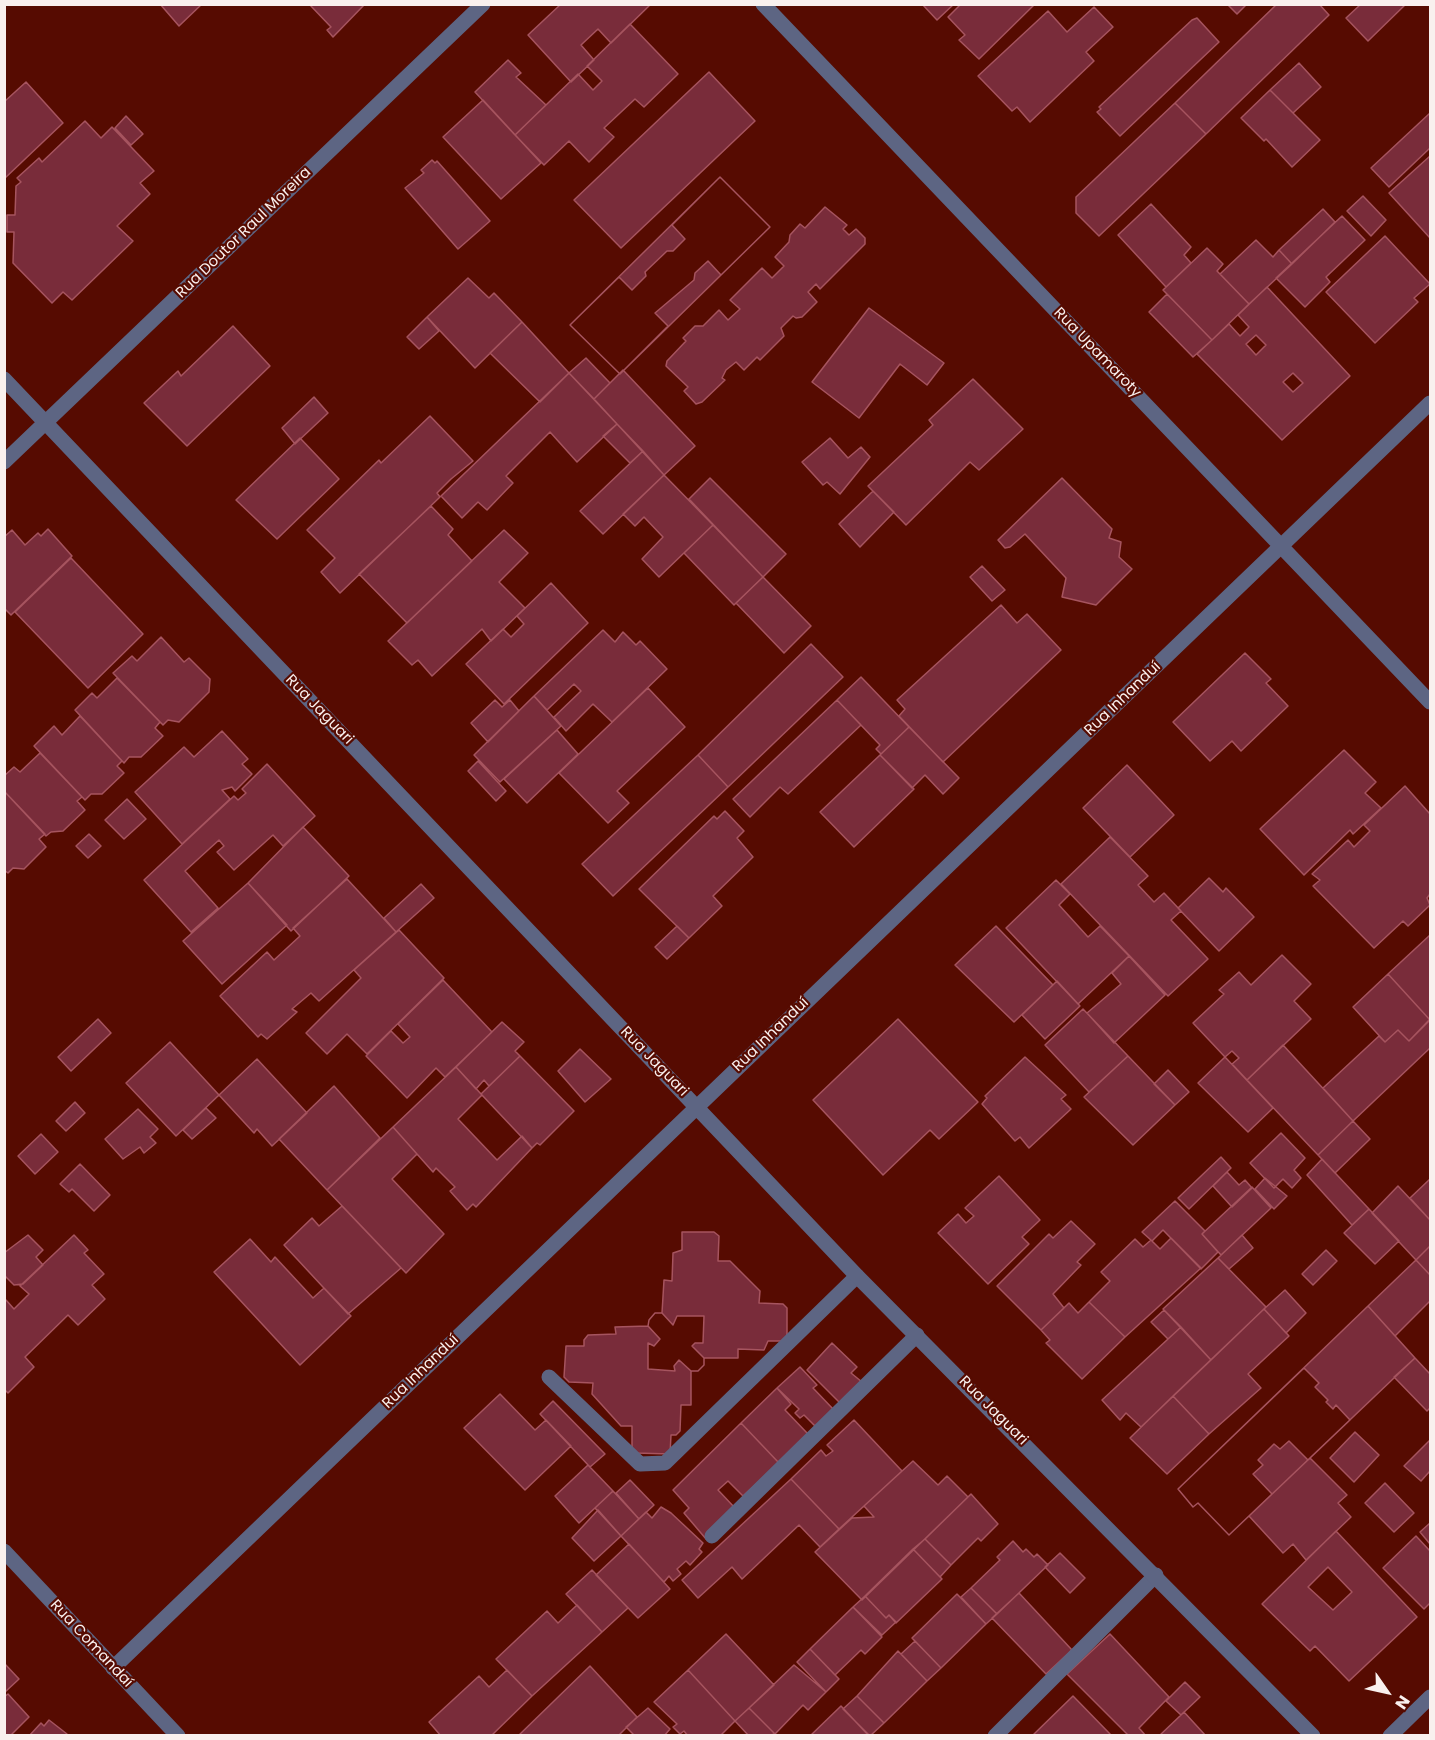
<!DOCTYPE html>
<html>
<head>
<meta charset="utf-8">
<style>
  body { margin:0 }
  #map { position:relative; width:1435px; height:1740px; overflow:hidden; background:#560b01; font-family:Poppins,sans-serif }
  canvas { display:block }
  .frame { position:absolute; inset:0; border:6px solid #f9f0ee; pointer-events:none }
  .north { position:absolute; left:1357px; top:1662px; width:60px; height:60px; -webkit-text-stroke:4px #560b01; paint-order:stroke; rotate:124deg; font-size:16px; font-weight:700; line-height:24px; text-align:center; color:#f9f0ee }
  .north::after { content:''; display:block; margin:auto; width:21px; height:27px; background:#f9f0ee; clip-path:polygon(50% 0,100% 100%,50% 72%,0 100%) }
</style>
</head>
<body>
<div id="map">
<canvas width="1435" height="1740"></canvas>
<div class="frame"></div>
<div class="north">N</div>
</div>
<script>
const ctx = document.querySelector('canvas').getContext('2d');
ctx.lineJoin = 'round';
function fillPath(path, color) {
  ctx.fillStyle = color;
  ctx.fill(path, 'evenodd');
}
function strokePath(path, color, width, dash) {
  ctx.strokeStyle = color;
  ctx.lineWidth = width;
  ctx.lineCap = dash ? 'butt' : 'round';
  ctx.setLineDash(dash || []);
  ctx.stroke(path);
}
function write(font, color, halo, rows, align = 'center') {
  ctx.font = font + ' Poppins,sans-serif';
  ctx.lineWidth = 4.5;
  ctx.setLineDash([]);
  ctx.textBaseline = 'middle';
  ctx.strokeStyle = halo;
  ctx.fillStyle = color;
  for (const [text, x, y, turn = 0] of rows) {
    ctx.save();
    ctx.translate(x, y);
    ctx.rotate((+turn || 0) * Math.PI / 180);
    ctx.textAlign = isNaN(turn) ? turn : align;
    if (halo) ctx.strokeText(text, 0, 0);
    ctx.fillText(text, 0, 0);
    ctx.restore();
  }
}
const building = new Path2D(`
  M160,4H202L179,26Z
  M309,4H365L333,37L327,30L331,27Z
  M561,4H651L611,43L598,29L581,45L594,60L571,82L528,35Z
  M922,4H954L937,20Z
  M961,4H1035L979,59L959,40L965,35L948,17Z
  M1227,4H1247L1237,14Z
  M1277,4H1319L1329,15L1206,134L1175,103Z
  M1361,4H1406L1368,41L1346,18Z
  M1094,7L1113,27L1086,52L1094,61L1030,122L1017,107L1012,111L978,76L1048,11L1067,32Z
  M1197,18L1219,42L1120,136L1097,112L1101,109L1099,107L1192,20Z
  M630,24L678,74L644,107L635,99L604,128L614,137L589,162L569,141L544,165L515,135L578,74L593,90L602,81L587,66Z
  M508,60L521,73L516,77L546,105L515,135L475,92Z
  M1299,63L1321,87L1293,113L1270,90Z
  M709,72L755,121L621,248L574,200Z
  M26,82L63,123L4,179V102Z
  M1270,90L1320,140L1292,167L1266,139L1264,141L1241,118Z
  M483,100L541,163L501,199L443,137Z
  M1175,103L1206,134L1099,236L1076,213V197Z
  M1430,113V148L1389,187L1371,168Z
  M126,116L143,134L131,145L115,128Z
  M85,121L101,138L112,127L154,171L140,183L150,194L117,226L133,241L72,300L63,292L52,303L13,263L14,232H7V215H15L16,186L21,182L17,178L39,158L42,162Z
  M1430,156V238L1389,193Z
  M432,160L435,163L437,161L490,221L458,249L405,188L424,173L421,170Z
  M720,177L770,227L620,374L570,325Z
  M720,177L770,227L721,275L708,261L695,273L694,280L655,313L668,326L620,374L570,325L619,277L632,290L646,276L645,272L667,251H673L685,239L672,225Z
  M1363,196L1386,220L1371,236L1347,211Z
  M1151,204L1191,247L1184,255L1191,263L1166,287L1118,235Z
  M825,207L847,225L843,229L849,235L856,229L865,238V244L820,289L816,284L808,292L817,302L802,317L796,318L793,316L781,328L784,336L760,360L757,357L744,370L736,362L726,370L722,378L725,380L702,402L696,404L684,391L688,387L666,366L667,361L686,341L683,338L695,326H703L719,310L728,320L740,309L730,300L762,268L772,278L784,266L775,257L789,242L790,235L800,224L805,228Z
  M1323,209L1335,222L1292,264L1279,250Z
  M1342,216L1365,240L1326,277L1330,282L1305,307L1276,278Z
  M1385,236L1430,284L1414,298L1418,302L1375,343L1326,292Z
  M1256,240L1273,257L1279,250L1292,264L1249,304L1220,274Z
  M1207,248L1223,264L1217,271L1249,304L1212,340L1163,290Z
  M468,278L489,298L494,293L522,322L475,368L427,317Z
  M1267,287L1350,376L1282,440L1197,354L1229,324L1240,336L1249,327L1238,315ZM1256,335L1266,345L1256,355L1246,344ZM1293,373L1303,383L1293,392L1283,382Z
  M1167,294L1212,340L1193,357L1149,312Z
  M869,308L944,363L927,385L900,364L859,418L812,382Z
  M427,317L439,331L419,349L407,337Z
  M522,322L569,373L540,402L490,353Z
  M233,326L270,366L187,446L144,403L178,371L181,376Z
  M586,358L610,383L594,399L569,373Z
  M623,370L695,446L664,475L594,399Z
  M569,373L617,424L577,462L550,432L506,476L513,483L487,510L478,502L462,518L441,496Z
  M973,379L1023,429L979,470L970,462L906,525L868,486L933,425L929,420Z
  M314,397L328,413L295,444L282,428Z
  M430,416L473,461L451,479L437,493L440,497L340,593L321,572L335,558L307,530L379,460L381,463Z
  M617,424L643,451L630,463L603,436Z
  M300,438L339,479L277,539L236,500Z
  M830,438L848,458L861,447L870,457L840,494L827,482L823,485L802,462Z
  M643,451L664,475L603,534L580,511Z
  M664,475L713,525L659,577L642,559L663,537L644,517L635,526L623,514Z
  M710,478L786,554L763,577L689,499Z
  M1062,478L1112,529L1109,538L1121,542L1119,557L1132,569L1096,605L1062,597L1066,578L1025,534L1010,547L1005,548L998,540Z
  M873,491L894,512L860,547L839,524Z
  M431,506L453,529L448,535L472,561L407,623L359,574Z
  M713,525L763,577L734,605L684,553Z
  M48,529L72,556L11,615L4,608V537L12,530L25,545L38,533L41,536Z
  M504,530L528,553L499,582L525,608L491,641L482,629L432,676L418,660L412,665L388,641Z
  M71,558L143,634L88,688L15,612Z
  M982,566L1005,590L992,601L970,577Z
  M763,577L811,626L784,653L736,603Z
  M551,583L588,623L504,704L466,664L503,629L511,637L524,624L517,616Z
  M1001,605L1017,623L1027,614L1061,650L943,762L899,716L905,709L897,700Z
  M603,630L615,642L623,632L636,645L640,641L667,669L612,722L593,704L566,731L554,717L581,691L574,684L547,710L534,696Z
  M161,637L184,662L189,658L210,679L209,692L179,722L168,720L163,725L113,673L132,656L137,661Z
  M811,644L843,677L728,787L698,755Z
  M1245,653L1271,679L1266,683L1288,706L1241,751L1232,741L1210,761L1173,722Z
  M861,677L909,727L881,754L876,749L880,745L837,700Z
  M117,678L160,722L155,728L163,736L141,757H129L124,763L75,710L92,693L97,698Z
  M648,688L685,727L617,791L629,803L608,823L559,773Z
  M534,696L561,726L500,782L474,755Z
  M495,700L502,707L510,700L519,711L488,742L471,723Z
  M837,700L861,725L788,794L780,787L750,817L733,799Z
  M80,716L122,761L117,766L124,773L102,794H91L85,800L34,746L54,726L62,735Z
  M909,727L959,778L943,794L925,775L912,788L880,755Z
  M557,730L578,754L527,803L504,779Z
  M222,731L248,759L242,764L252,774L235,791L232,787L222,790L230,799L182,844L135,792L184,747L194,757Z
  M1344,750L1376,782L1365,793L1381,808L1353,834L1350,830L1304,875L1260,829Z
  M40,753L82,797L77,801L85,810L63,831L51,832L46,836L4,791V776L14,767L20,772Z
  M698,755L728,787L613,896L582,864Z
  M880,755L914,789L854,847L820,812Z
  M478,761L506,791L496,801L468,771Z
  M267,764L315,816L283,846L273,835L234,870L217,852L224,846L219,840L185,871L218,908L191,932L144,880L234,796L238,800L246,793L242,789Z
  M1127,765L1174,815L1130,857L1083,808Z
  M1405,786L1430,814V894L1427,898L1430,905L1408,926L1403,921L1374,948L1313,886L1320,880L1312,874L1348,840L1354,847L1370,831L1364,825Z
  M4,791L45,834L39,839L46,847L24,869L13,868L8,873L4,870Z
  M127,799L146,819L124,839L105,820Z
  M725,811L744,831L737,838L753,857L713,896L722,906L689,938L639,889L714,816L717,819Z
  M303,827L349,876L291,931L248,883Z
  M89,834L101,846L88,858L76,846Z
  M1110,837L1148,876L1138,885L1154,902L1164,893L1181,911L1171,920L1208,959L1168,996L1061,884Z
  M1209,878L1223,892L1226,888L1254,917L1219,951L1178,908Z
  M347,879L396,932L319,1001L311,993L292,1009L297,1012L267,1039L261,1034L258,1037L220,996L267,952L274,960L300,936L293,928Z
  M1056,880L1070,894L1059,905L1088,937L1100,926L1129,956L1078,1004L1006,928Z
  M248,883L287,925L222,984L183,941Z
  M421,884L434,898L396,932L384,918Z
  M677,926L689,938L667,959L655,947Z
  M996,926L1053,985L1014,1022L955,965Z
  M399,930L444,978L367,1054L347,1034L327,1054L306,1033L361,978L354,970Z
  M1430,935V1020L1388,974Z
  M1282,955L1311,984L1294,1001L1311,1019L1247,1080L1232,1064L1239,1058L1232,1051L1225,1057L1193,1023L1224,994L1219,990L1239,972L1251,985Z
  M1129,956L1165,995L1114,1043L1087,1013L1121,984L1112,973Z
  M1388,974L1430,1020L1409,1041L1398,1030L1385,1042L1353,1007Z
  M443,980L492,1032L445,1077L436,1068L407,1098L366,1056L391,1031L403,1043L410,1037L398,1024Z
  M1057,981L1080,1006L1045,1039L1022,1015Z
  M1083,1009L1128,1056L1089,1092L1045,1045Z
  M98,1019L111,1033L71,1071L58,1057Z
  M898,1019L978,1102L939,1139L930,1130L883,1175L813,1100Z
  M1430,1019V1048L1353,1121L1323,1088L1379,1036L1385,1042L1398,1030L1409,1041Z
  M502,1022L524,1042L515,1051L520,1056L489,1086L484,1080L476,1089L456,1067Z
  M170,1042L219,1095L176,1136L126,1083Z
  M1283,1045L1353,1121L1318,1155L1247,1080Z
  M580,1049L611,1079L585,1102L558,1071Z
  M520,1056L574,1111L540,1145L537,1143L532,1148L481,1094Z
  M1128,1056L1175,1105L1133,1145L1084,1097Z
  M1025,1057L1066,1095L1061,1099L1071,1109L1029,1148L1020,1137L1015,1141L982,1104L987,1098L985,1096Z
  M1225,1057L1273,1108L1248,1132L1198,1083Z
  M257,1059L307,1113L272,1146L257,1129L254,1133L219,1095Z
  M456,1067L482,1095L458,1119L497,1160L522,1136L532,1148L476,1207L473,1204L467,1210L450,1191L455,1187L436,1168L433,1172L393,1127Z
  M1168,1070L1189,1092L1175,1105L1154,1084Z
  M334,1086L380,1138L327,1190L279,1139Z
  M75,1102L85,1113L66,1131L56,1121Z
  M206,1108L216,1118L192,1139L183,1130Z
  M138,1109L158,1129L150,1137L156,1143L144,1153L140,1147L123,1159L105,1139Z
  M1353,1121L1370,1139L1335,1173L1318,1155Z
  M393,1127L417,1154L392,1179L444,1234L406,1273L327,1190Z
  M1281,1133L1305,1158L1294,1170L1301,1178L1292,1188L1283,1179L1274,1188L1250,1163Z
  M41,1134L58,1152L35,1174L18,1156Z
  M1221,1157L1231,1168L1189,1209L1178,1198Z
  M1322,1159L1369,1209L1352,1225L1307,1175Z
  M80,1164L110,1195L94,1211L72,1189L69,1192L60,1184Z
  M1227,1172L1239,1185L1245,1180L1252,1188L1232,1207L1213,1186Z
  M999,1176L1040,1220L1022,1237L1029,1244L988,1284L938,1233L958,1214L966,1223L974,1216L965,1208Z
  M1265,1178L1287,1196L1274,1209L1255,1189Z
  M1430,1179V1220L1410,1198Z
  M1398,1186L1430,1220V1246L1416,1260L1372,1213Z
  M1252,1187L1271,1208L1221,1255L1202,1234Z
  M1175,1201L1205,1231L1202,1234L1218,1252L1201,1269L1163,1230L1152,1241L1142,1232Z
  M342,1206L401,1268L348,1314L284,1245L312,1218L319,1226Z
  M1369,1209L1399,1241L1375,1264L1344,1233Z
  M1071,1221L1095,1244L1077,1262L1081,1265L1053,1294L1064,1308L1041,1330L997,1286L1049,1234L1053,1238Z
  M682,1232H714L719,1236L718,1261H730L760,1291L759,1303L783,1304L787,1308V1341H768L764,1350L738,1349V1358H704V1365L698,1371H691V1405H681L680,1431L676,1435H671L670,1454L636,1453L632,1449V1426H621L592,1394L593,1383L569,1382L564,1377L566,1346H584V1340L588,1335L616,1334L615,1327L648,1326L649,1320L655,1313H662L664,1280L672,1281L673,1253L682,1250Z
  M28,1235L43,1250L36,1257L43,1265L23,1284L14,1285L4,1275V1253Z
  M74,1235L88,1250L84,1253L104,1274L92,1285L105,1299L78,1325L68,1315L25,1357L34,1367L8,1393L4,1389V1302L6,1300L14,1309L29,1294L20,1286Z
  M1242,1235L1253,1248L1229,1269L1218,1258Z
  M1171,1238L1201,1268L1125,1337L1089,1302L1110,1281L1101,1272L1135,1239L1143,1247L1151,1240L1160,1249Z
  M250,1239L271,1262L275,1257L313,1298L324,1288L351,1316L300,1365L214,1272Z
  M1430,1246V1275L1416,1260Z
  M1326,1250L1337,1261L1313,1285L1302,1274Z
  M1218,1258L1266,1307L1211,1360L1163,1309Z
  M1416,1260L1430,1275V1301L1395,1336L1368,1306Z
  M1285,1290L1306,1313L1286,1333L1264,1309Z
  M1089,1302L1125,1337L1082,1379L1046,1343L1050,1340L1041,1330L1069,1303L1078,1313Z
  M1368,1306L1415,1358L1229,1535L1198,1503L1193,1507L1178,1489Z
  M1264,1309L1289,1336L1248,1374L1261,1388L1209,1434L1173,1396Z
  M1164,1310L1181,1327L1168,1339L1151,1322Z
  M655,1313H662L673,1325L677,1316H704L703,1343H695L692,1346L704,1358V1365L698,1371H691L679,1360L674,1366L675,1371L648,1369V1343L654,1346L660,1339L648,1326L649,1320Z
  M1181,1327L1211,1360L1141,1427L1126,1413L1120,1420L1102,1400Z
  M832,1343L857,1367L851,1373L862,1382L841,1404L807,1370Z
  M1415,1358L1430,1374V1408L1427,1411L1394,1377Z
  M800,1367L817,1385L813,1388L834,1410L816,1427L804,1415L800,1418L795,1413L799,1409L777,1388Z
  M1304,1368L1319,1383L1315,1387L1328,1400L1326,1402L1333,1409L1336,1405L1350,1420L1308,1460L1289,1441L1280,1449L1274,1444L1258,1460L1263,1465L1253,1474L1272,1494L1229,1535L1198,1503L1193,1507L1178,1489Z
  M777,1388L791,1404L785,1410L808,1434L779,1463L741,1423Z
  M500,1394L535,1430L546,1420L571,1446L525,1490L464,1428Z
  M1173,1396L1209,1434L1167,1474L1130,1438Z
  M553,1401L605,1454L590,1467L540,1414Z
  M854,1420L902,1471L839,1529L791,1479L821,1450L826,1456L833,1451L827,1445Z
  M741,1423L779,1463L743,1496L728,1481L718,1490L735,1508L706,1539L684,1513L689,1508L673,1490Z
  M1355,1432L1379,1455L1354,1482L1330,1458Z
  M1430,1440V1471L1421,1481L1404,1466Z
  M1310,1458L1347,1495L1338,1503L1351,1517L1306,1560L1293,1544L1283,1553L1249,1516Z
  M913,1461L938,1485L947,1476L968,1497L862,1600L815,1552L852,1518L874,1517L864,1506Z
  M588,1465L613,1491L579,1523L555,1496Z
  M791,1479L839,1529L820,1547L799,1525L742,1579L732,1567L698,1598L682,1580Z
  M630,1480L654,1505L639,1519L616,1493Z
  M1385,1483L1414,1513L1394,1532L1365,1503Z
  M613,1491L639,1519L621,1536L595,1508Z
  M971,1494L998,1524L981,1541L978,1538L951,1565L925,1539Z
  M661,1507L671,1513L703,1543L699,1549L702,1552L690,1565L686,1561L677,1569L681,1574L673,1581L669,1576L664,1582L621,1536L646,1512L652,1518Z
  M598,1510L621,1536L594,1561L572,1538Z
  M1430,1523V1544L1420,1532Z
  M1336,1531L1417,1617L1349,1681L1315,1646L1310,1651L1262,1604ZM1328,1567L1352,1592L1333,1610L1308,1587Z
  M1416,1536L1430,1551V1603L1424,1609L1383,1568Z
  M925,1539L951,1565L940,1577L913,1549Z
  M1013,1541L1023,1552L1026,1549L1034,1557L1037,1554L1048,1565L997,1614L971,1588L1000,1560L997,1557Z
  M629,1544L670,1589L638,1618L596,1575Z
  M913,1549L942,1579L896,1623L889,1615L886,1618L865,1596Z
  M1060,1553L1085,1578L1070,1593L1045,1567Z
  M592,1570L628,1608L602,1632L566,1594Z
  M971,1588L997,1614L986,1624L961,1597Z
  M1019,1593L1072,1650L1046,1674L992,1618Z
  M957,1594L986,1624L941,1668L912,1638Z
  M865,1596L886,1618L889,1615L896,1622L882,1635L853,1607Z
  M577,1605L602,1632L532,1696L496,1659L547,1611L558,1623Z
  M853,1607L882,1637L865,1654L861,1650L835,1675L810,1649Z
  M726,1634L774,1685L735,1721L688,1670Z
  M1110,1634L1169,1697L1139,1728L1146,1736H1129L1067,1674Z
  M915,1641L941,1668L927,1681L901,1654Z
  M810,1649L839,1679L826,1692L797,1662Z
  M898,1651L927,1681L884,1723L857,1696Z
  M4,1663L19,1679L4,1693Z
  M794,1665L826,1692L808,1710L803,1705L775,1734L749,1708Z
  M590,1666L637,1717L618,1736H518Z
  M507,1670L532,1696L491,1736H441L429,1722L479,1676L489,1687Z
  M688,1670L735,1721L720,1736H688L684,1731L680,1734L673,1727L677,1724L654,1702Z
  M1185,1682L1200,1697L1181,1715L1166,1701Z
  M8,1694L29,1717L10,1736H4V1697Z
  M857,1696L884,1723L870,1736L843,1709Z
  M1073,1696L1111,1735L1032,1736Z
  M841,1706L869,1736H810Z
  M648,1708L670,1729L664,1736H635L626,1727Z
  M749,1708L774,1733L772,1736H749L735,1721Z
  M1184,1712L1206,1736H1159L1181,1715Z
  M49,1720L67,1734L65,1736H29L41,1723L44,1726Z`);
fillPath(building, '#792c3a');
strokePath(building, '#a6545f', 1.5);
strokePath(new Path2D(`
  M549,1377L640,1464L665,1463L857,1276
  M712,1536L917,1335
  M995,1736L1156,1575`), '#5d6583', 15);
strokePath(new Path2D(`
  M763,4L1430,702
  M4,379L857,1276L1313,1736
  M4,462L483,4
  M113,1668L1430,403`), '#5d6583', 15);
strokePath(new Path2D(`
  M4,1551L178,1736
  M1390,1736L1430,1697`), '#5d6583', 15);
write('15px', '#f9f0ee', '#560b01', [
  ["Rua Doutor Raul Moreira",244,233,-44],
  ["Rua Upamaroty",1097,353,46],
  ["Rua Inhanduí",1123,699,-44],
  ["Rua Jaguari",319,710,46],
  ["Rua Inhanduí",771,1035,-44],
  ["Rua Jaguari",654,1062,46],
  ["Rua Inhanduí",421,1372,-44],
  ["Rua Jaguari",993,1411,45],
  ["Rua Comandaí",91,1644,47]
]);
</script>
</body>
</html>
